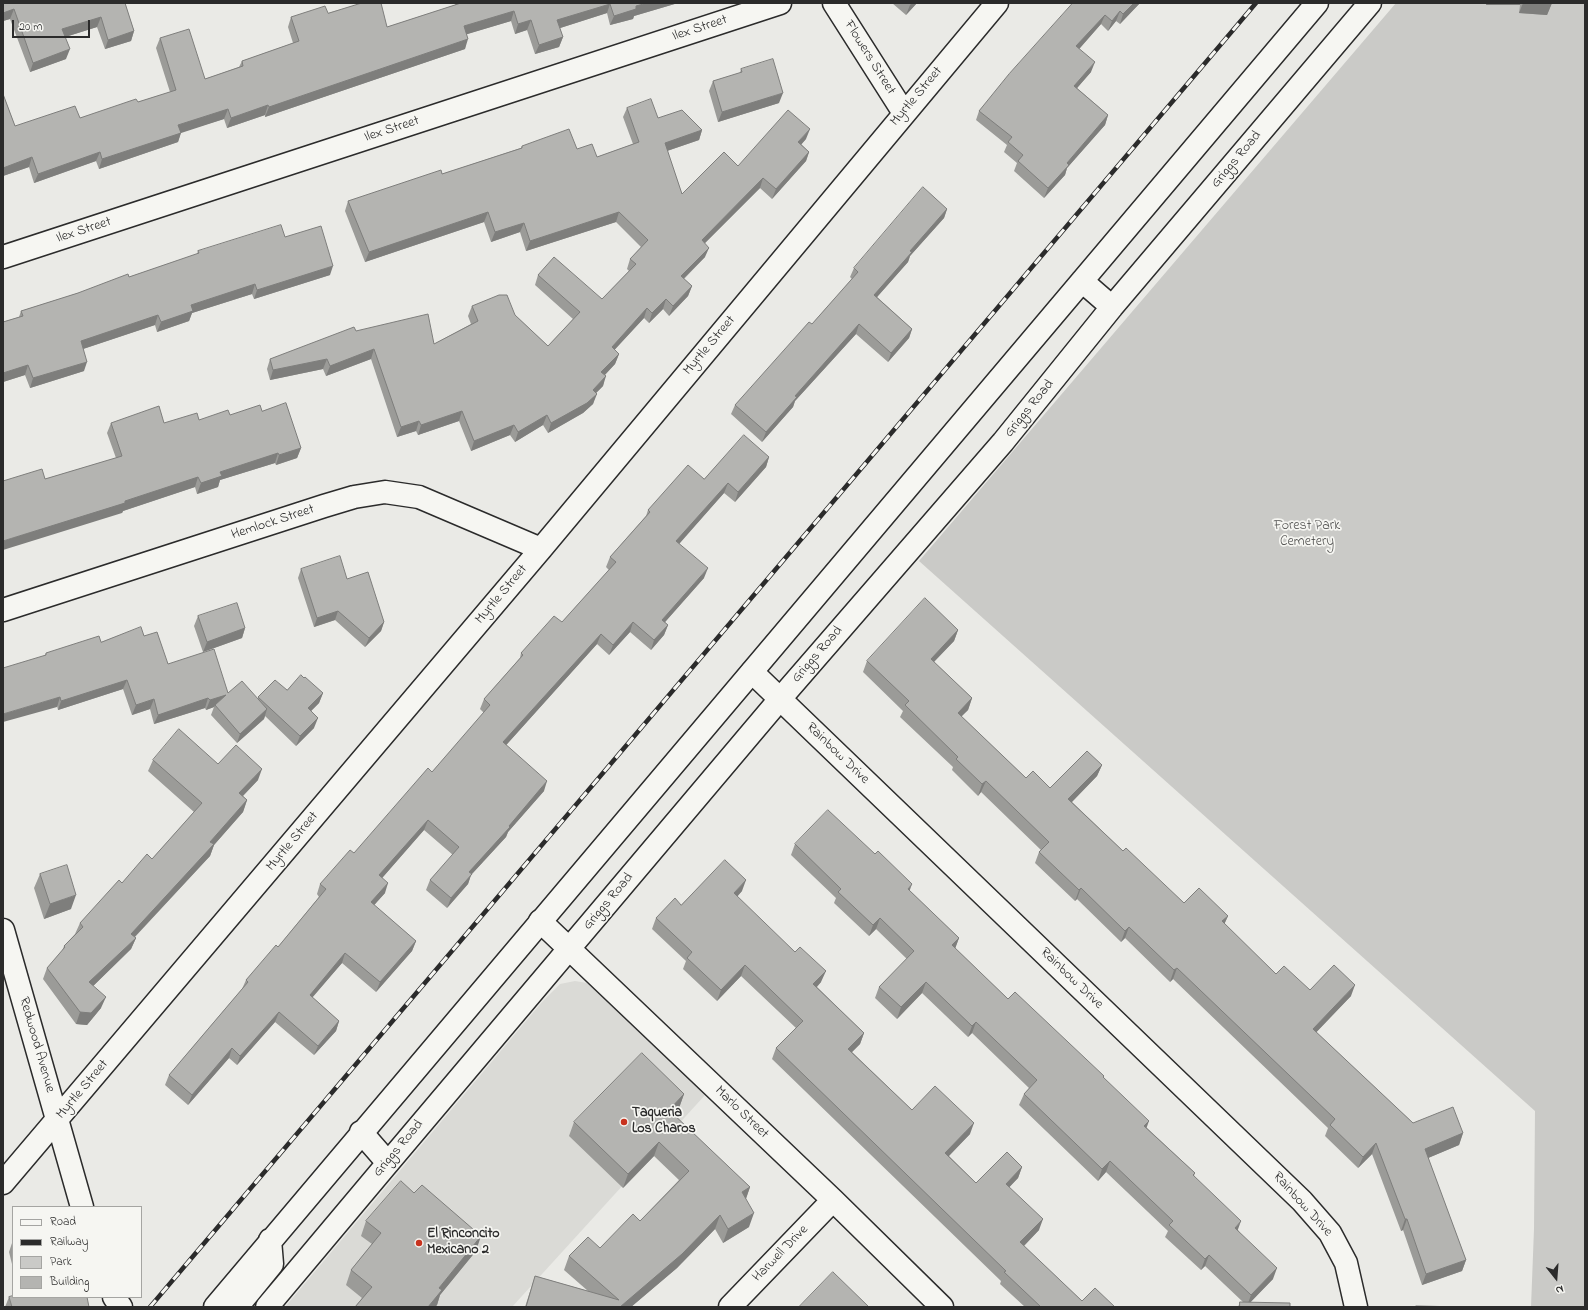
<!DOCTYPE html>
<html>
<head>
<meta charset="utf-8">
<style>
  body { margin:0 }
  #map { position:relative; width:1588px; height:1310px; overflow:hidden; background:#eaeae6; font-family:"Indie Flower",sans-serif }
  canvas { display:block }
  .frame { position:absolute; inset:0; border:4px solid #2b2b2b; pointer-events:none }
  .legend { position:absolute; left:12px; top:1206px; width:130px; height:92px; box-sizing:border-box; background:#f6f6f2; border:1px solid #a5a5a2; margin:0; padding:5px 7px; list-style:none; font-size:12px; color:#2b2b2b }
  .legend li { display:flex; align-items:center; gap:8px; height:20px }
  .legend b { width:20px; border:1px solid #a5a5a2 }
  .north { position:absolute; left:1536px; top:1258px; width:40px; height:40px; -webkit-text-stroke:3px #f6f6f2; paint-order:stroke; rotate:163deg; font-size:11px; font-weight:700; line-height:16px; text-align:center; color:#2b2b2b }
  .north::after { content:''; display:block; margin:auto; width:14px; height:18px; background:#2b2b2b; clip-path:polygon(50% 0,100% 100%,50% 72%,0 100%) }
  .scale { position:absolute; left:12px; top:20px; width:78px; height:18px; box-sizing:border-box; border:2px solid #2b2b2b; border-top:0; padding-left:5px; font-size:12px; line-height:14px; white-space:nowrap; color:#2b2b2b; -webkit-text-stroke:3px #f6f6f2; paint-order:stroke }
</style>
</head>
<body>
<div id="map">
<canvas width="1588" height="1310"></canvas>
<div class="frame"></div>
<ul class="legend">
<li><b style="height:5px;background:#f6f6f2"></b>Road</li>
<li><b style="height:5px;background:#2b2b2b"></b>Railway</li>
<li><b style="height:11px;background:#cacac7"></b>Park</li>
<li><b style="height:11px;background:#b4b4b1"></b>Building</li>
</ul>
<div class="north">N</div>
<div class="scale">20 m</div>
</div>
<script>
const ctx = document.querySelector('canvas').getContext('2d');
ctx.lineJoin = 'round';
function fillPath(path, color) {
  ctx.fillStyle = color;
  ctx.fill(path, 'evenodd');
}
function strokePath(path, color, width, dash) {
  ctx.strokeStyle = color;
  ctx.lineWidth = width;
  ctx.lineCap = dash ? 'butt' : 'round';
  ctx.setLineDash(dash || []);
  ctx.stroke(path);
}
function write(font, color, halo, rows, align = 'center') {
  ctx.font = font + ' "Indie Flower",sans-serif';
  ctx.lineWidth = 3.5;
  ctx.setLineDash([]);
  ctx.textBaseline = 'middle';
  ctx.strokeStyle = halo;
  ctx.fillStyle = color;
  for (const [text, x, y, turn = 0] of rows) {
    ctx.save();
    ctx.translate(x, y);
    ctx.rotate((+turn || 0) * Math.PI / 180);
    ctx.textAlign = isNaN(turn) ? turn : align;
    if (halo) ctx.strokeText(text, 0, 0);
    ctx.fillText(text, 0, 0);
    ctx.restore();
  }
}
fillPath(new Path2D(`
  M575,981L587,983L706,1094L512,1307H285L542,1002L560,984Z`), '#dadad6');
fillPath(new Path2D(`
  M1396,3H1585V1307H1531L1534,1229L1535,1111L919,561Z`), '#cacac7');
const street = new Path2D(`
  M834,3L904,113
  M3,257L780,3
  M3,610L324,506L354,497L385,492L419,497L541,549
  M752,672L1302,1201L1330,1233L1346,1263L1356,1307
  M540,921L833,1200L942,1307
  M3,930L82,1207
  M3,1183L541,549L997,3
  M114,1297L121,1307
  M730,1307L833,1200`);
const secondary = new Path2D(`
  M1082,281L1112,307
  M361,1132L388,1163
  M215,1307L1317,3
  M237,1307L272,1264L270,1240
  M267,1307L388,1163L780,699L1003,442L1112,307L1370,3`);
strokePath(street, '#2b2b2b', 25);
strokePath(secondary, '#2b2b2b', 25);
strokePath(street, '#f6f6f2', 22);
strokePath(secondary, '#f6f6f2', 22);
const rail = new Path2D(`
  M150,1307L1256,3`);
strokePath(rail, '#2b2b2b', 4.5);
strokePath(rail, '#f6f6f2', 3, [9]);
fillPath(new Path2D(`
  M3,3H125L134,31L131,41L105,49L97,27L65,37L66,59L30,72L10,19L3,21Z
  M455,3H678L634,16L633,19L610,25L607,13L560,28L563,37L559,47L535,54L527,30L515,34L511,21L467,34L465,49L265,117V115L227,128L224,119L181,132L178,142L99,169L96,161L34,183L29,167L3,176V94L15,126L80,118L138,102L170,92L156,48L160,38L205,79L239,67L242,61L293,43L288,27L291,17L328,13L387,27L455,5Z
  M892,3H917L906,15Z
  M1073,3H1140L1120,24L1116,21L1108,31L1101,24L1079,49L1091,72L1077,88L1108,115L1105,125L1067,168L1065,175L1044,198L1014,171L1017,163L1004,152L1007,145L976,120L979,111Z
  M1486,3H1552L1547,15L1519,13L1520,5H1486Z
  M741,69L779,103L718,122L709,91L713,81L740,73Z
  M627,108L658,118L702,130L699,140L667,151L682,194L738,166L806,139L801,144L809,152L806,161L772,199L760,188L705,243V257L684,279L692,286L688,296L669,316L663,309L649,323L644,318L614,350L619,354L615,364L605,375L603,386L596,393L593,404L583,413L548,433L543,425L515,442L510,435L471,451L459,421L418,435L416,431L397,437L371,359L326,376L323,369L270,380L267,369L270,359L356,331L434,344L471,324L468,316L472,306L515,315L548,346L573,319L535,285L538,275L602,299L629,271L627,269L630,259L641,247L616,222L526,251L520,232L491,242L484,222L365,262L345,211L348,201L442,174L521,148L522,146L577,149L597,157L633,144L623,117Z
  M947,209L944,218L910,256L908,262L877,297L912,329L909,338L888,362L856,334L795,401L793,407L762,442L731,414L735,405L812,324L852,279L850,277L854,268Z
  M285,237L330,275L254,299L252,294L192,313L189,321L157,332L155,325L83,349L84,371L30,388L25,375L3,382V322L19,317L21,311L129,277L197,254L198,251Z
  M262,411L301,448L297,458L276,465L275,463L220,480L218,487L197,494L195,487L123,511L122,513L45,479L116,458L107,433L111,423H164L199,420L230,415Z
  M769,457L766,467L735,502L724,493L679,543L704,578L665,622L668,625L664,635L651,650L630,632L609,655L597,644L506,745L544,791L508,832L506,837L471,875L468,884L447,908L426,890L430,880L453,855L424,830L382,878L385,893L374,905L416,941L412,951L376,992L342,963L312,997L339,1021L336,1031L314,1055L275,1022L237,1065L229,1058L188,1105L165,1085L169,1075L242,989L246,980L278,947L319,897L317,894L320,884L354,853L432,772L484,713L480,709L484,699L520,658L521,653L562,622L609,570L606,567L610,557L646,516L648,510L704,479Z
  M301,569L347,579L384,622L381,631L365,647L335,620L314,627L298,578Z
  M198,616L245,628L242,638L203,652L194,626Z
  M958,630L954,641L934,662L972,698L968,710L961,716L1026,778L1050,788L1102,765L1097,776L1072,802L1123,851L1184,903L1228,916L1224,924L1276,974L1310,990L1351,996L1316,1032L1413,1123L1463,1133L1459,1145L1428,1158L1466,1260L1462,1271L1422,1285L1403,1230L1401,1231L1372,1154L1358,1168L1325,1136L1328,1128L1173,979L1170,982L1125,938L1121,942L1077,899L1075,901L1035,863L1039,852L1041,850L981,792L978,796L952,770L953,767L900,717L903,711L863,672L867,661Z
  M144,636L168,664L228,693L258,699V697L287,690L304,678L323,693L319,703L311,711L314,728L296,746L265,716L264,719L237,743L211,715L214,707L206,710L205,708L154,724L150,709L132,715L123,689L58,710L45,655L46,653L101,642Z
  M153,760L218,764L258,780L243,796L247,800L243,812L214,845L210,856L135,937L136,938L131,949L93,986L101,1008L87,1025L76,1024L43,979L47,968L62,951L64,946L75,934L80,923L122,883L152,859L194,812L148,771Z
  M795,844L910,891L959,938L955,948L1008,999L1103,1078L1146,1127L1195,1173L1194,1176L1238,1230L1273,1279L1250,1302L1290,1307H1238L1240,1302H1243L1205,1266L1201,1270L1165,1237L1168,1231L1106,1172L1098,1181L1019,1105L1024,1094L1029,1088L972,1033L968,1037L922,993L897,1019L875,998L879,987L907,959L876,929L869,936L834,903L836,898L791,855Z
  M40,874L71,909L44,919L34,888Z
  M742,891L737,897L821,982L817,987L864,1033L860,1044L852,1052L912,1110L970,1134L949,1156L976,1183L1022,1167L1018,1178L1009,1187L1039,1230L1024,1246L1082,1301L1115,1307H1025L1000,1284L1001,1281L772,1059L776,1048L796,1028L741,976L717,1001L683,969L686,961L652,929L656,918L681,905Z
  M684,1094L679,1108L673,1114L750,1187L746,1199L749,1227L723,1243L715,1229L677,1268L631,1307H525L535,1276L588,1291L564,1270L569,1256L600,1248L640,1221L679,1180L654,1156L623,1188L569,1136L574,1122Z
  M366,1221L476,1251L440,1295L437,1305L435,1307H355L362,1298L346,1285L351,1270L372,1244L361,1236Z
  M13,1240V1268L9,1252Z
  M9,1297L12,1307H5Z`), '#9b9b98');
fillPath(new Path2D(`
  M647,3H678L634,16L633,19L610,25L614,16L636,6Z
  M912,3H917L906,15L910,5Z
  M1134,3H1140L1120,24L1123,14Z
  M1487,3H1520V5H1486Z
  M1523,3H1552L1547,15L1519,13Z
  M610,4L607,13L554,30L557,20Z
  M14,9L10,19L3,21V13Z
  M514,11L511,21L461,36L464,26Z
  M1120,11L1116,21L1108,31L1112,21Z
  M1105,15L1101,24L1073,56L1076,46Z
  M101,17L97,27L59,39L62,29Z
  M531,20L527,30L515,34L518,24Z
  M134,31L131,41L105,49L108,40Z
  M563,37L559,47L535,54L539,45Z
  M468,39L465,49L265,117L269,107Z
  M70,49L66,59L30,72L33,63Z
  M1095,62L1091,72L1071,95L1074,86Z
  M783,93L779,103L718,122L722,112Z
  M268,105L265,115L227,128L231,118Z
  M228,109L224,119L175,135L178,125Z
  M1108,115L1105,125L1067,168L1065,175L1044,198L1048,188L1067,163Z
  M810,129L806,139L795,152L798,142Z
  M702,130L699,140L661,153L665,143Z
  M181,133L178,142L99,169L102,159Z
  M100,152L96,161L34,183L38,174Z
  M809,152L806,161L772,199L776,189Z
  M32,157L29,167L3,176V168Z
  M763,178L760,188L698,250L702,240Z
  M947,209L944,218L910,256L908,262L870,305L874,295L910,251Z
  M488,212L484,222L365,262L369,252Z
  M619,212L616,222L526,251L530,241Z
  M524,223L520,232L491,242L495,232Z
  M709,248L705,257L677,285L681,276Z
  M333,266L330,275L254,299L257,290Z
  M255,284L252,294L192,313L189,321L157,332L161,322L191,305Z
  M692,286L688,296L669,316L673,306Z
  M666,299L663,309L649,323L652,313Z
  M647,308L644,318L608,357L612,347Z
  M158,315L155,325L77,351L81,341Z
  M859,324L856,334L795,401L793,407L762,442L766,432L795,396Z
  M912,329L909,338L888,362L891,353Z
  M374,349L371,359L326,376L330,366Z
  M619,354L615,364L598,382L601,372Z
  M327,359L323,369L270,380L273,370Z
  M87,362L84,371L30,388L33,378Z
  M28,365L25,375L3,382V373Z
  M606,376L603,386L589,400L593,390Z
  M597,394L593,404L583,413L548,433L551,423Z
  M462,411L459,421L418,435L421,425Z
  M547,415L543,425L515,442L518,432Z
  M419,421L416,431L397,437L401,427Z
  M514,425L510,435L471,451L474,441Z
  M301,448L297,458L276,465L279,455Z
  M278,453L275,463L220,480L218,487L197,494L201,483L220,472Z
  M769,457L766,467L735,502L738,492Z
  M198,477L195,487L123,511L122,513L3,550V541Z
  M728,483L724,493L673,551L676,541Z
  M708,568L704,578L658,630L662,620Z
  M338,611L335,620L314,627L317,618Z
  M384,622L381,631L365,647L369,638Z
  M633,622L630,632L609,655L613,645Z
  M668,625L664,635L651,650L654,640Z
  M245,628L242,638L203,652L207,642Z
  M958,630L954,641L926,670L931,659Z
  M601,634L597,644L500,752L503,742Z
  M127,680L123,689L58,710L61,701Z
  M323,693L319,703L304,718L308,708Z
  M226,695L215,705L214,707L206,710L210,700Z
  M60,697L57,707L3,722V714Z
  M208,698L205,708L154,724L158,715Z
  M972,698L968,710L954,724L958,713Z
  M154,699L150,709L132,715L136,705Z
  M267,709L264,719L237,743L240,734Z
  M318,718L314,728L296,746L300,736Z
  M1102,765L1097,776L1064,810L1068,799Z
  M262,769L258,780L235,804L239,793Z
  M547,781L544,791L508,832L506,837L471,875L468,884L447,908L451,898L469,872Z
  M986,781L981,792L978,796L982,784Z
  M247,800L243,812L214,845L210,856L127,945L131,934L210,842Z
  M428,820L424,830L376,885L379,875Z
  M746,880L742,891L730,904L734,893Z
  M388,883L385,893L368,912L371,902Z
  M912,884L908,895V889Z
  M1081,888L1077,899L1075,901L1079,890Z
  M76,895L71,909L44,919L50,904Z
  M1228,916L1223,927L1222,921Z
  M880,918L876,929L869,936L873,925Z
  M1129,927L1125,938L1121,942L1125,931Z
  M136,938L131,949L85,994L89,982Z
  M959,938L955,949L952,945Z
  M416,941L412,951L376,992L380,982Z
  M345,953L342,963L306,1005L310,995Z
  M745,965L741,976L717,1001L721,990Z
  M1177,968L1173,979L1170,982L1174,970Z
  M826,971L821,982L809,995L813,984Z
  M926,982L922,993L897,1019L901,1007Z
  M1355,985L1351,996L1309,1040L1313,1029Z
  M106,997L101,1008L87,1025L76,1024L80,1012Z
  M279,1012L275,1022L237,1065L240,1056Z
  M339,1021L336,1031L314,1055L318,1046Z
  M976,1022L972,1033L968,1037L972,1026Z
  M864,1033L860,1044L844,1060L848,1049Z
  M232,1048L229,1058L188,1105L192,1095Z
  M684,1094L679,1108L663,1124L669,1110Z
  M1149,1121L1145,1132L1144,1126Z
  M974,1123L970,1134L941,1164L945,1153Z
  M1463,1133L1459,1145L1421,1161L1425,1149Z
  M659,1142L654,1156L623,1188L628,1174Z
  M1376,1143L1372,1154L1358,1168L1363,1157Z
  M1110,1161L1106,1172L1098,1181L1102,1169Z
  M1022,1167L1018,1178L1002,1195L1006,1184Z
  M750,1187L745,1201L742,1192Z
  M754,1213L749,1227L723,1243L728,1229Z
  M720,1215L715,1229L677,1268L631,1307H620Z
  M1043,1219L1039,1230L1016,1254L1020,1242Z
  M1405,1219H1407L1403,1230L1401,1231Z
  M1241,1221L1237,1232L1235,1228Z
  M481,1236L476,1251L440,1295L437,1305L435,1307H428L439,1288Z
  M1209,1255L1205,1266L1201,1270L1205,1259Z
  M1466,1260L1462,1271L1422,1285L1426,1274Z
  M1277,1268L1273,1279L1247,1306L1251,1295Z`), '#7e7e7c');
const building = new Path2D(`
  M3,3H125L134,31L108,40L101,17L62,29L70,49L33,63L14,9L3,13Z
  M362,3H381L387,27L461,3H647L636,6V9L614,16L610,4L557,20L563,37L539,45L531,20L518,24L514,11L464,26L468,39L269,107L268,105L231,118L228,109L178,125L181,133L102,159L100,152L38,174L32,157L3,168V94L15,126L75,106L80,118L136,99L138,102L176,90L160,38L189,29L205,79L243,66L242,61L299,41L291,17L325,6L328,13Z
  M1073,3H1134L1123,14L1120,11L1112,21L1105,15L1076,46L1095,62L1074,86L1108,115L1067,163L1069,165L1048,188L1018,161L1023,155L1008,142L1012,137L979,111L1009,74Z
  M773,59L783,93L722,112L713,81L742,72L741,69Z
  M651,99L658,118L682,110L702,130L665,143L682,194L724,152L738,166L788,110L810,129L798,142L809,152L776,189L763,178L702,240L709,248L681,276L692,286L673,306L666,299L652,313L647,308L612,347L619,354L601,372L606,376L593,390L597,394L587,403L551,423L547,415L518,432L514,425L474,441L462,411L421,425L419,421L401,427L374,349L330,366L327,359L273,370L270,359L354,327L356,331L428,314L434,344L478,321L472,306L499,295H507L515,315L548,346L580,312L538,275L554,257L602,299L636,264L630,259L648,240L619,212L530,241L524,223L495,232L488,212L369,252L348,201L441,170L442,174L522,148V146L569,129L577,149L592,144L597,157L639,142L627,108Z
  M923,187L947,209L910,251L912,252L874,295L912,329L891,353L859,324L795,396L797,397L766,432L735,405L809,322L812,324L858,272L854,268Z
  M281,225L285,237L321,226L333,266L257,290L255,284L191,305L193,311L161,322L158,315L81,341L87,362L33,378L28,365L3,373V322L23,316L21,311L78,293L128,274L129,277L199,253L198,251Z
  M286,403L301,448L279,455L278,453L220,472L222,476L201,483L198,477L125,501V503L3,541V481L42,469L45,479L122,456L111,423L159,406L164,423L197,413L199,420L228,410L230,415L260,405L262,411Z
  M744,435L769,457L738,492L728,483L676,541L708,568L662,620L668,625L654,640L633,622L613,645L601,634L503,742L547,781L509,826L510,827L469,872L472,874L451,898L430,880L459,847L428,820L379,875L388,883L371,902L416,941L380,982L345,953L310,995L339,1021L318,1046L279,1012L240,1056L232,1048L192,1095L169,1075L248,982L246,980L276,945L278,947L326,889L320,884L350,850L354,853L428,768L432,772L490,705L484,699L523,655L521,653L554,616L562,622L616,562L610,557L650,512L648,510L688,465L704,479Z
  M340,556L347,579L368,572L384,622L369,638L338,611L317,618L301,569Z
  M925,598L958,630L931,659L972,698L958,713L1026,778L1033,771L1050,788L1087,751L1102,765L1068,799L1123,851L1126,848L1184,903L1199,888L1228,916L1222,921L1276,974L1284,966L1310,990L1334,965L1355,985L1313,1029L1413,1123L1453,1107L1463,1133L1425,1149L1466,1260L1426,1274L1407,1219H1405L1376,1143L1363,1157L1330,1125L1335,1119L1177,968L1174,970L1129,927L1125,931L1081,888L1079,890L1039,852L1049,842L986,781L982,784L956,759L958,757L905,705L909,701L867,661Z
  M237,603L245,628L207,642L198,616Z
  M141,627L144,636L157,632L168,664L214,649L228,693L242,681L267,709L240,734L215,705L226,695L210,700L208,698L158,715L154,699L136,705L127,680L61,701L60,697L3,714V668L46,655V653L99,636L101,642Z
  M301,675L304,678L305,677L323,693L308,708L318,718L300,736L258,697L275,680L287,690Z
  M179,729L218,764L236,745L262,769L239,793L247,800L210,842L214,844L131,934L136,938L89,982L106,997L91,1013L80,1012L47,968L65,947L64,946L83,927L80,923L119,880L122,883L147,854L152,859L202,803L153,760Z
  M828,810L875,854L878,851L912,884L908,889L959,938L952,945L1008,999L1015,992L1104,1076L1103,1077L1149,1121L1144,1126L1195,1173L1193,1175L1241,1221L1235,1228L1277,1268L1251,1295L1209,1255L1205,1259L1169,1225L1173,1221L1110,1161L1102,1169L1024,1094L1037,1080L976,1022L972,1026L926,982L901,1007L879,987L914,951L880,918L873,925L838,892L841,889L795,844Z
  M725,860L746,880L734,893L795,952L800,947L826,971L813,984L864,1033L848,1049L912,1110L935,1086L974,1123L945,1153L976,1183L1007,1152L1022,1167L1006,1184L1043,1219L1020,1242L1082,1301L1095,1288L1115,1307H1041L1004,1272L1006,1271L776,1048L803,1021L745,965L721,990L687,958L692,952L656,918L675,898L681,905Z
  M67,865L76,895L50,904L40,874Z
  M642,1053L684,1094L669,1110L750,1187L742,1192L754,1213L728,1229L720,1215L682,1254L620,1307H526L535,1276L619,1300L569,1256L588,1237L600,1248L633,1214L640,1221L689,1171L659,1142L628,1174L574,1122Z
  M401,1181L414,1193L422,1185L481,1236L439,1288L442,1290L428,1307H355L372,1287L351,1270L381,1233L366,1221Z
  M833,1272L869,1307H799Z
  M13,1296V1297H87L89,1307H12L9,1297Z
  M1240,1302L1290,1303V1307H1240Z
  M1416,1306L1463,1307H1416Z`);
fillPath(building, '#b4b4b1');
strokePath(building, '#7e7e7c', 1);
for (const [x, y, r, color] of [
  [624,1122,4,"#c8321e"],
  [419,1243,4,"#c8321e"]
]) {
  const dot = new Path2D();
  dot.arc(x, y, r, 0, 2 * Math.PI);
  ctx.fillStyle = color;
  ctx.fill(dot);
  strokePath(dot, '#f6f6f2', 1.5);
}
write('14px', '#2b2b2b', '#f6f6f2', [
  ["Ilex Street",700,29,-18],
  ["Flowers Street",869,58,58],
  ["Myrtle Street",917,97,-50],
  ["Ilex Street",392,130,-18],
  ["Griggs Road",1237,160,-50],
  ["Ilex Street",84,231,-18],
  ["Myrtle Street",710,346,-50],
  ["Griggs Road",1030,409,-51],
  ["Hemlock Street",273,523,-18],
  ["Myrtle Street",502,595,-50],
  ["Griggs Road",818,655,-49],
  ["Rainbow Drive",837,754,44],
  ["Myrtle Street",293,842,-50],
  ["Griggs Road",609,902,-50],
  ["Rainbow Drive",1071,979,44],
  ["Redwood Avenue",36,1045,74],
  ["Myrtle Street",83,1090,-50],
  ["Marlo Street",741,1113,44],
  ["Griggs Road",399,1149,-50],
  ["Rainbow Drive",1302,1205,48],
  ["Harwell Drive",781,1254,-46]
]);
write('14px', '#535352', '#f6f6f2', [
  ["Forest Park",1307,527],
  ["Cemetery",1307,543]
]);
write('bold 14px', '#2b2b2b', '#f6f6f2', [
  ["Taqueria",632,1114],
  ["Los Charos",632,1130],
  ["El Rinconcito",427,1235],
  ["Mexicano 2",427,1251]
], 'left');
</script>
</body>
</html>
